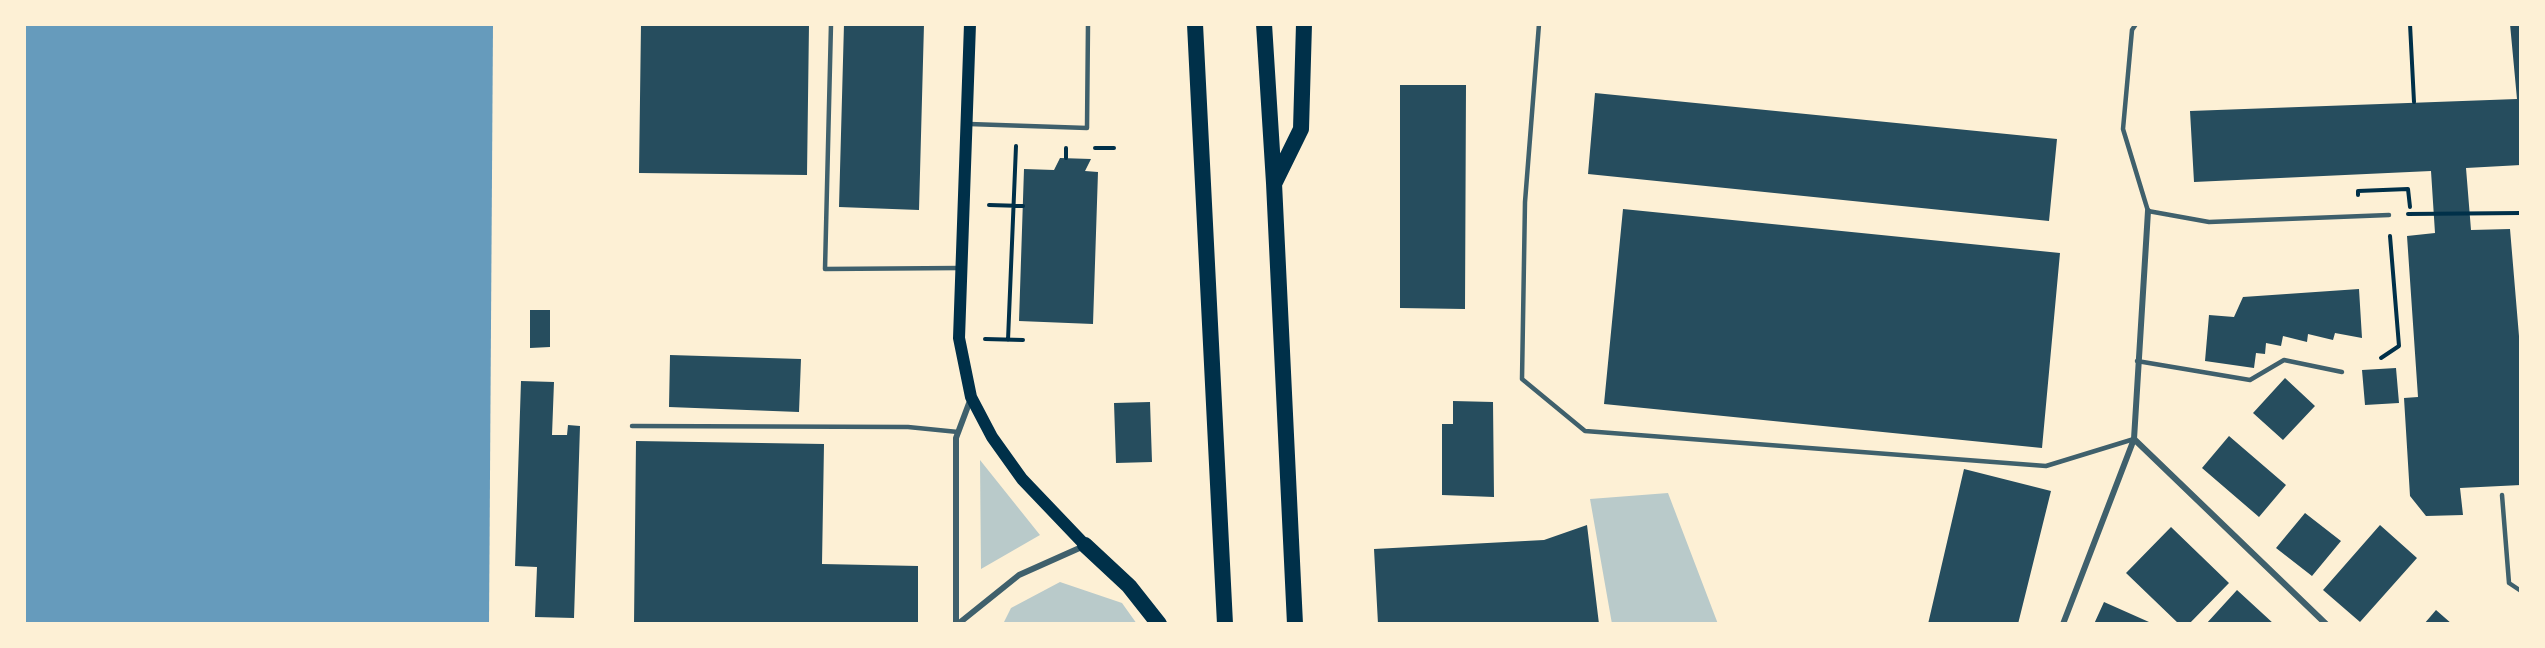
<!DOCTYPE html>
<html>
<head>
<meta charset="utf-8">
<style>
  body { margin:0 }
  #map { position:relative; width:2545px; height:648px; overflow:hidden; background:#fdf0d5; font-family:Jost,sans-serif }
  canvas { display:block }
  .frame { position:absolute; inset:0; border:26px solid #fdf0d5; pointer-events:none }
</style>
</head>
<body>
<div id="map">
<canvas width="2545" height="648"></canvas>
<div class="frame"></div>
</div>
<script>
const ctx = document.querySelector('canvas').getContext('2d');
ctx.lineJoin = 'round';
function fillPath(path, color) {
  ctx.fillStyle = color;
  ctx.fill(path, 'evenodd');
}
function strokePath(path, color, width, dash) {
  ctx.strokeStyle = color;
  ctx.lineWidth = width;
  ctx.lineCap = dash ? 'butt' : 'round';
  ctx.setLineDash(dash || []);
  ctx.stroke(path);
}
fillPath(new Path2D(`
  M980,460L1040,535L981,569Z
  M1668,493L1718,624H1612L1590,499Z
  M1060,582L1122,603L1137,624H1003L1011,608Z`), '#b9caca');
fillPath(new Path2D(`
  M26,24H493L489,624H24Z`), '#669bbc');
fillPath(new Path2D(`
  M641,24H809L807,175L639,173Z
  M844,24H924L919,210L839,207Z
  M2510,24H2521V165L2466,168L2471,230L2510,229L2521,360V485L2460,488L2463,515L2426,516L2410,496L2404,398L2418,397L2407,236L2435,233L2431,171L2194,182L2190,111L2517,99Z
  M1400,85H1466L1465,309L1400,308Z
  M1595,93L2057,139L2049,221L1588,174Z
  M1060,158L1091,159L1085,171L1098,172L1093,324L1019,321L1024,169L1054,170Z
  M1623,209L2060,253L2042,448L1604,404Z
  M2359,289L2362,338L2335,333L2333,340L2308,334L2307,342L2283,336L2281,346L2266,343L2265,354L2256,353L2254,368L2205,361L2209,315L2234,317L2243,297Z
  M530,310H550V347L530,348Z
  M670,355L801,359L799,412L669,407Z
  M2396,368L2399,403L2365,405L2362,370Z
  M2285,378L2315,406L2283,440L2253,413Z
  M521,381L554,382L552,435H567L568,425L580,426L574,618L535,617L537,567L515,566Z
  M1453,401L1493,402L1494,497L1442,495V424H1453Z
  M1150,402L1152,462L1116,463L1114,403Z
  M2229,436L2286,485L2259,517L2202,468Z
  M636,441L824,444L822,564L918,566V624H634Z
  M1964,469L2051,491L2018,624H1928Z
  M2305,513L2341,541L2312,576L2276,548Z
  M1587,525L1599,624H1378L1374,549L1544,540Z
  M2380,525L2417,558L2360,622L2323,590Z
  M2171,527L2229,583L2189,624H2179L2126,573Z
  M2237,590L2274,624H2206Z
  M2104,602L2149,622L2148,624H2094Z
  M2436,610L2452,624H2424Z`), '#264d5e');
strokePath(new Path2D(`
  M2410,24L2414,102
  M1095,148H1114
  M1066,158V148
  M2358,195V191L2408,189L2410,207
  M989,205L1023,206
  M2408,214L2521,213
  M985,339L1023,340
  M1008,340L1016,146
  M2381,358L2399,346L2390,236`), '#003049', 4);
strokePath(new Path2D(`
  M831,24L825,269L959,268
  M1539,24L1525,202L1522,379L1585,431L2046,466L2134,439
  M2136,24L2132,30L2123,129L2148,211L2209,222L2389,215
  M969,124L1087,128L1088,24
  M2137,361L2250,380L2284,360L2342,372
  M632,426L908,427L958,432
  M2502,495L2509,583L2521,591`), '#3f606c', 4.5);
strokePath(new Path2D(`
  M2148,211L2134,439L2326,624
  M956,624V438L971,398
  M958,624L1019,575L1084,546
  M2063,624L2134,439`), '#3f606c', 6);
strokePath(new Path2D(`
  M970,24L959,338L971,397L992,437L1022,479L1085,545`), '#003049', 12);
strokePath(new Path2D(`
  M1195,24L1225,624
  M1264,24L1274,183L1295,624
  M1275,182L1301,129L1304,24
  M1085,545L1129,586L1159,624`), '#003049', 16);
</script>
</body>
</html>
